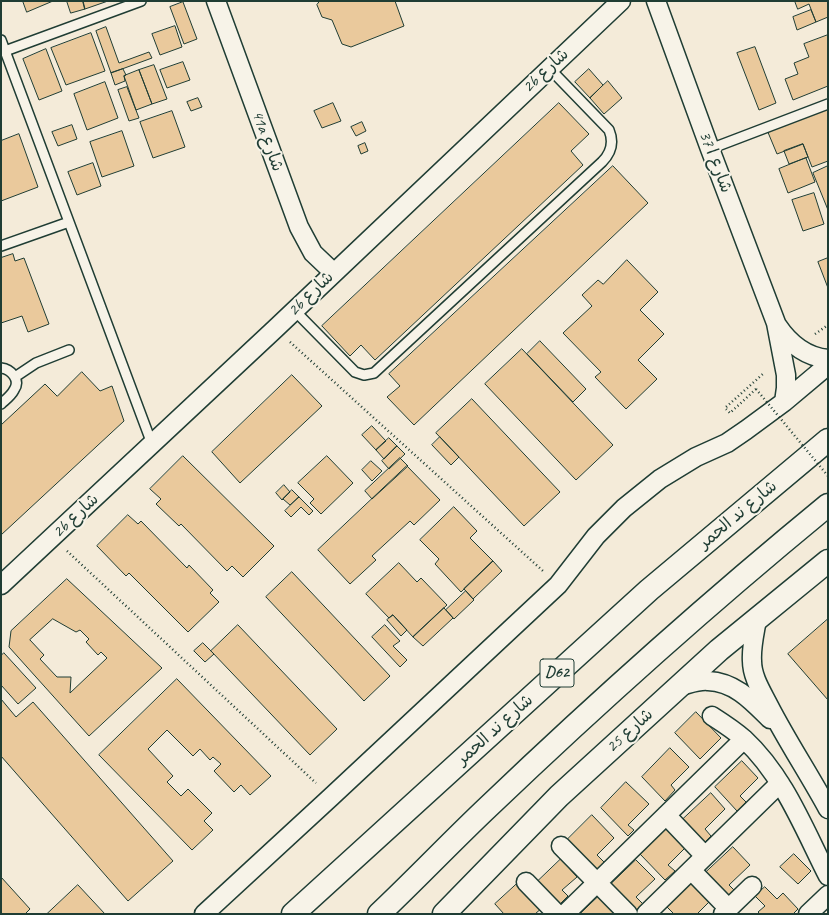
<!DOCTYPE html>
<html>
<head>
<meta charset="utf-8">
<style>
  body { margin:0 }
  #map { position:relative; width:829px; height:915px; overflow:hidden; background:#f4ebd9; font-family:Caveat,sans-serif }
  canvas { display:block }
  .frame { position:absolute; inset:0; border:2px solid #1f3d34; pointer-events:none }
</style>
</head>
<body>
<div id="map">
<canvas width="829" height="915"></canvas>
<div class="frame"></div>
</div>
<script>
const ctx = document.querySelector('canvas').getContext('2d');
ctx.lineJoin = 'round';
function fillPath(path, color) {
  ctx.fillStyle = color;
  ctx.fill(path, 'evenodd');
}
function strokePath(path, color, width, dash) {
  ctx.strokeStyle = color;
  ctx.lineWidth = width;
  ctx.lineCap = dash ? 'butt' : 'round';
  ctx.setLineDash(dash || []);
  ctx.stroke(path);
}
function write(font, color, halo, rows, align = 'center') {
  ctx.font = font + ' Caveat,"Playpen Sans Arabic",sans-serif';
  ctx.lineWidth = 4;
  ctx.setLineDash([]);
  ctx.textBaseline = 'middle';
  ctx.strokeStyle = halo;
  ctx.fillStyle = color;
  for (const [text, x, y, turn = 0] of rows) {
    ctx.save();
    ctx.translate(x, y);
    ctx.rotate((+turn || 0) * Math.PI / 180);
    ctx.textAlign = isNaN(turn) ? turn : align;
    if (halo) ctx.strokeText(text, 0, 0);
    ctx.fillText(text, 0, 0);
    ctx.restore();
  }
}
const building = new Path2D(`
  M23,1H53L27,12Z
  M67,1H83L85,9L71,13Z
  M83,1H108L85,9Z
  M320,1H395L404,26L351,47L342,44L332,20L322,17L317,5Z
  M795,1H828V17L816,22L809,4L798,9Z
  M183,2L197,39L184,44L170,7Z
  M811,10L816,22L797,30L793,17Z
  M175,26L182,47L160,55L152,34Z
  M106,27L119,63L149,52L152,58L111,73L96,31Z
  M91,33L105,71L66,85L51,48Z
  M828,35V86L793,100L785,79L798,74L794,63L809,57L804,44Z
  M755,47L776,103L759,110L737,53Z
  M46,49L62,91L39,100L23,59Z
  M183,62L190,80L167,88L160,70Z
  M154,65L167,99L152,104L139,70Z
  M123,69L126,75L124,76L125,81L115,85L111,73Z
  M589,69L603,85L590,98L575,82Z
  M139,70L152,104L136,110L124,76Z
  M608,81L622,98L604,114L590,98Z
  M105,82L118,118L87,130L74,94Z
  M127,87L139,118L129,121L118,90Z
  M198,98L202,107L191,111L187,102Z
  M333,103L341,121L322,128L314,111Z
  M559,103L589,134L571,151L583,165L375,360L361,345L350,356L322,326Z
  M828,107V161L812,167L803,144L777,154L767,130Z
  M172,111L185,147L153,158L140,122Z
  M362,122L366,131L356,136L351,127Z
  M72,125L77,139L58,146L52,132Z
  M122,131L134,166L102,177L90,142Z
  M19,134L38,187L1,201V141Z
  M365,143L368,151L361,154L358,146Z
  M803,144L808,157L789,164L784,151Z
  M806,158L815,182L788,193L779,169Z
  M93,163L101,186L77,195L68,172Z
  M613,166L648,203L414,425L387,397L400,386L389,374Z
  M828,166V210L813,173Z
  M814,193L824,224L803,231L792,200Z
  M13,254L15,261L24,258L49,324L28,332L22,316L1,323V258Z
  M828,258V288L818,262Z
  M627,260L658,292L640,310L664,334L638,360L657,379L626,409L595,377L601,372L563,333L592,306L582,295L598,280L603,284Z
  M540,341L586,389L573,402L527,354Z
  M522,349L613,445L576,480L485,384Z
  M82,372L100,391L112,386L124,421L1,535V425L45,384L57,396Z
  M292,375L322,406L240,483L212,452Z
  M472,399L560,492L524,526L436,433Z
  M372,426L386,441L376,450L362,435Z
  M440,437L459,457L451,465L432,445Z
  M389,438L397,446L384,459L376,450Z
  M397,446L405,454L389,469L382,461Z
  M183,456L274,546L243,577L232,566L227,571L181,524L179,526L156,504L161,499L150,489Z
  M327,456L353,483L321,514L310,503L314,499L298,483Z
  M400,458L408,466L372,499L365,491Z
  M371,461L382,471L372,481L362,470Z
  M407,466L440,500L414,525L410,521L372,556L376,560L350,584L318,550Z
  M284,485L290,492L282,500L276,493Z
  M292,490L299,497L290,505L283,499Z
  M299,497L313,511L309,515L301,507L291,517L285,511Z
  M454,507L477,531L470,538L493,561L461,592L435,564L439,559L420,540Z
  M128,515L138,524L141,521L187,568L189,565L213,590L210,593L219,602L188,632L129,573L126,576L97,546Z
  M493,561L502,571L473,599L464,589Z
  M399,563L417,582L421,578L447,605L413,637L393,615L389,618L366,594Z
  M292,572L390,676L364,701L266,597Z
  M67,579L162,668L89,736L9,647L11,631ZM53,619L76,632L80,630L89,639L86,642L98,655L101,652L107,658L70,693L71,677H57L40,659L44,655L30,640Z
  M466,591L474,600L454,619L446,610Z
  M444,608L453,618L423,646L413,637Z
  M393,615L407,630L401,636L387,620Z
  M828,619V700L788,654Z
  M238,625L337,729L310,755L211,651Z
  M385,625L400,641L393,646L407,660L400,667L372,637Z
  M203,643L214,654L205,662L194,651Z
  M4,653L36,688L18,704L1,685V656Z
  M177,679L271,776L250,795L241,785L234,792L214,771L221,764L213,757L210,760L200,749L193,756L167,730L148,749L173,776L167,782L181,796L188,789L212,813L204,821L213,830L192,850L99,755Z
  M1,699L16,717L33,702L173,861L128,901L1,756Z
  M696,712L721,738L700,759L675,733Z
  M670,748L689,767L671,785L675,790L665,801L642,777Z
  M742,761L758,778L740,796L746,802L737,811L715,787Z
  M626,782L649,804L628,825L634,830L628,836L601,808Z
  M711,793L725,809L705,829L711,836L702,845L680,822Z
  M592,815L614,838L597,855L604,862L594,872L565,842Z
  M666,828L685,848L668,865L675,871L665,880L640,854Z
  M733,847L750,865L729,885L735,891L725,900L702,876Z
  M794,854L811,871L798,884L780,867Z
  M561,859L577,877L562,890L568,896L558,906L536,883Z
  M636,860L655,879L636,897L643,904L633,913L608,887Z
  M1,877L30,909L25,914H1Z
  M692,878L713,898L697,914H674L665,905Z
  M519,882L543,907L535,914H504L495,904Z
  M78,885L105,914H47Z
  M765,887L777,899L783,893L798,909L793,914H760L758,912L765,906L755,896Z
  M599,896L617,914H580Z`);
fillPath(building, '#eac99c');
strokePath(building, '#1f3d34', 1);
const lane = new Path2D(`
  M1,40L152,444
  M5,51L141,1
  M710,149L828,104
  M1,246L69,222
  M294,310L355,372L364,375L374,373L602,162C611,153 614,142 609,130L549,68
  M1,368C11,369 21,380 14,390C11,396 5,400 1,404
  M15,377L36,363L69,350`);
const street = new Path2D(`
  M216,1L299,227L313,253L333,272
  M656,1L710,149L776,323L786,375V388L784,402
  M777,325C789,343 806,357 828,359
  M1,585L275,329L621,1
  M757,619C755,632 751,647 752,661C752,677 762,692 769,706C787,741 809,774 828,809
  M680,686C689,684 699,680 708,681C735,682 752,701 770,719
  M712,716C723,723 734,730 744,739C784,776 804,829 828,876
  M666,815L705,856
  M561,846L628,914
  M691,870L729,909
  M526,882L557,914
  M204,914L331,797L558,585L596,536L624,508L660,479L696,457L727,443L746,430L784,402L828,365
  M565,914L744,739
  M646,914L780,783
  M723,914L752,886
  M808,914L828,895`);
const secondary = new Path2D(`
  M444,914L559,796L719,650L828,561`);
const primary = new Path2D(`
  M293,914L649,590L828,440
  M379,914C416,879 451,842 488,807C598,702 711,601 828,505`);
strokePath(lane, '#1f3d34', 12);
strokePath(street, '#1f3d34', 21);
strokePath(secondary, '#1f3d34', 25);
strokePath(primary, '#1f3d34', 25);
strokePath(new Path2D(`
  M815,334L828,325
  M290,342L543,571
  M756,389L730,413L725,408L764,373
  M67,551L316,783`), '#1f3d34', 2.5, [1, 3]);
strokePath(lane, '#f7f3e8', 9);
strokePath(street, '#f7f3e8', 18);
strokePath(secondary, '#f7f3e8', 22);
strokePath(primary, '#f7f3e8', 22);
strokePath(new Path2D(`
  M756,389L828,476`), '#1f3d34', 2.5, [1, 3]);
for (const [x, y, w] of [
  [557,673,34]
]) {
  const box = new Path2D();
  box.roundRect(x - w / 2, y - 14, w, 28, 3);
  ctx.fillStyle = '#f7f3e8';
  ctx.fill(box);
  strokePath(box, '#1f3d34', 1);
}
write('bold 16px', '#1f3d34', null, [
  ["D62",557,673]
]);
write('17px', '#1f3d34', '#f7f3e8', [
  ["2b شارع",546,71,-43],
  ["41a شارع",267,141,70],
  ["شارع ا 37",715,162,69],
  ["2b شارع",311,294,-44],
  ["شارع ند الحمر",738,515,-40],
  ["2b شارع",76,516,-43],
  ["شارع ند الحمر",495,730,-42],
  ["شارع 25",630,731,-42]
]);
</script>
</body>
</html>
